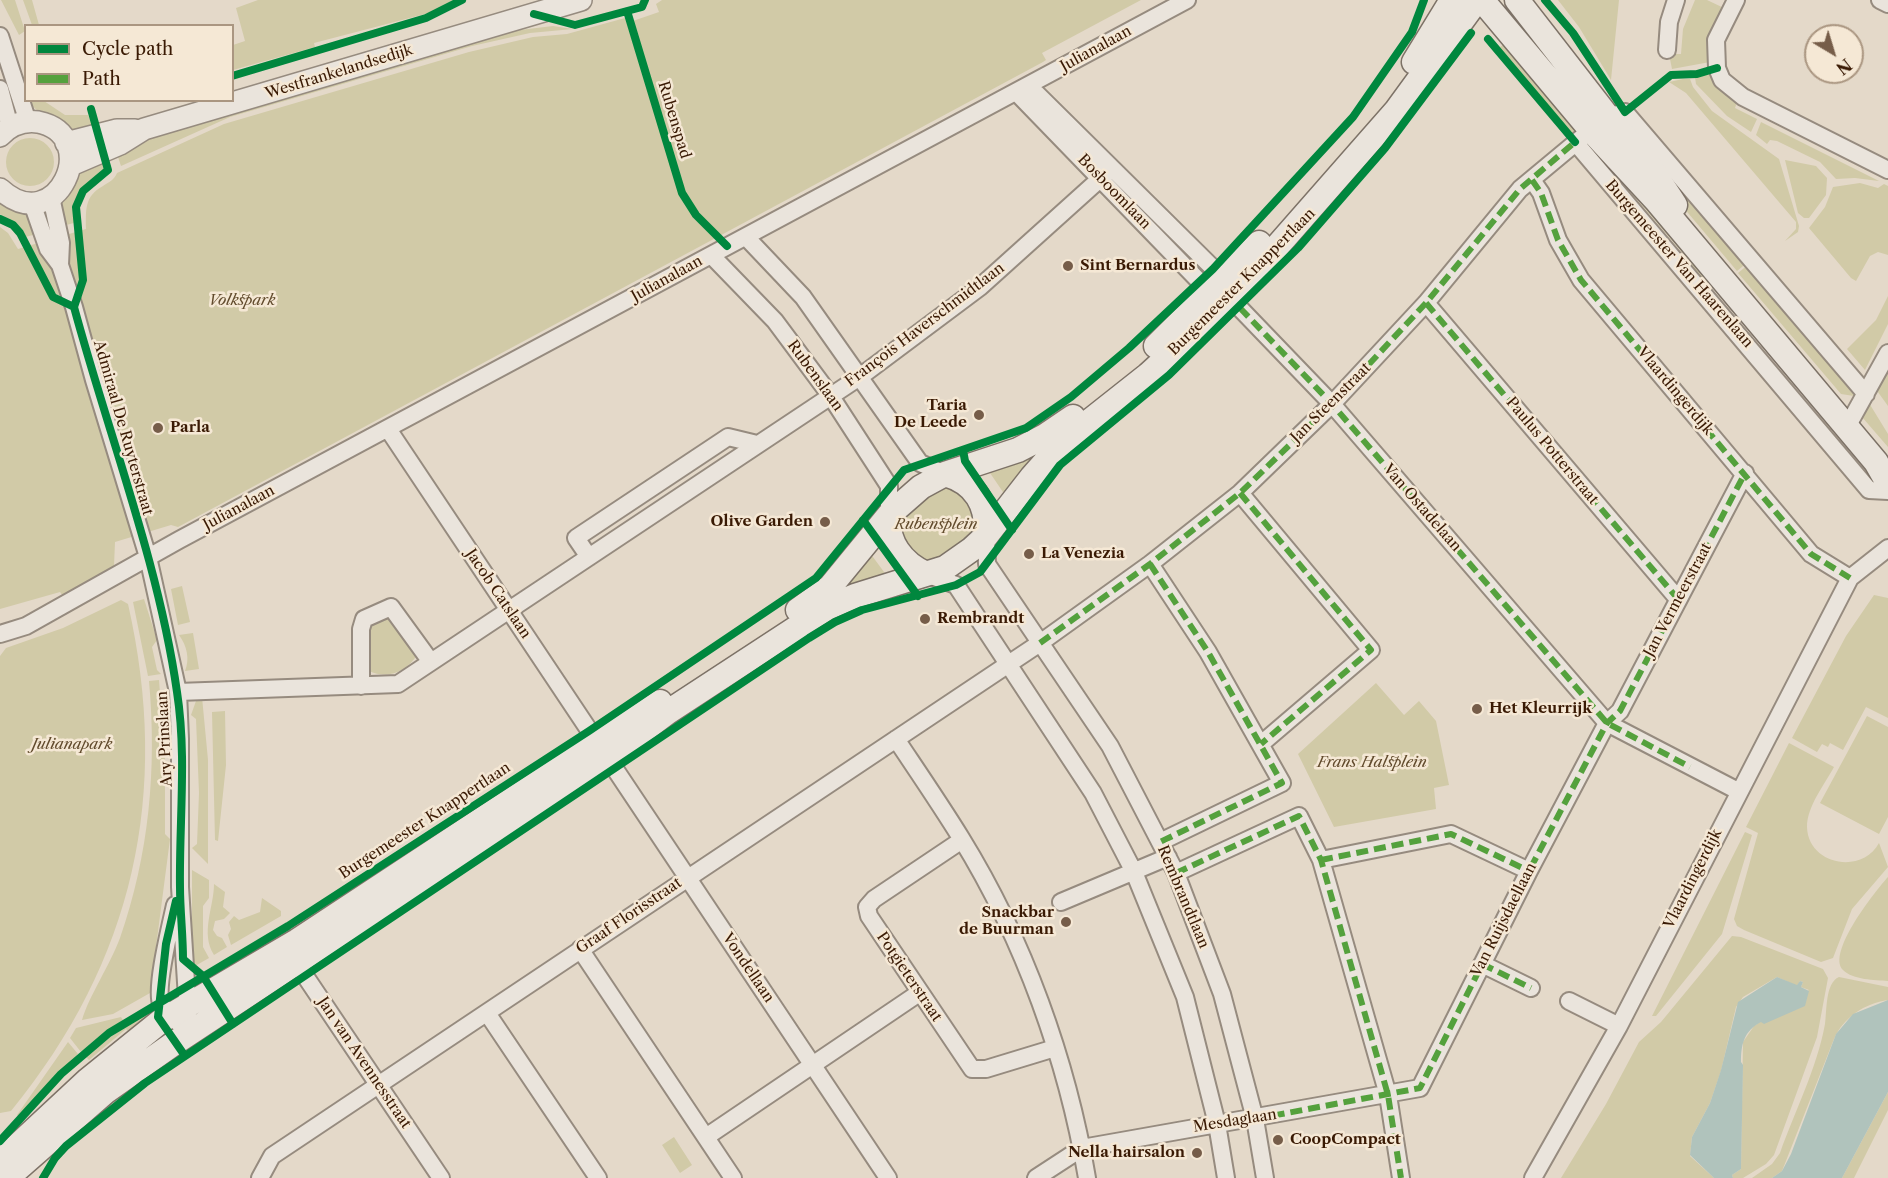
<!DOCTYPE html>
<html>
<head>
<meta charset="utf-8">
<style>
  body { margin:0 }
  #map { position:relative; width:1888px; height:1178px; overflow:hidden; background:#e4d9c9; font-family:"Libre Caslon Text",serif }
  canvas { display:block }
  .legend { position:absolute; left:24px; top:24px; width:210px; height:78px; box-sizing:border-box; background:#f5e8d5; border:2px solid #aa9681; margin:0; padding:8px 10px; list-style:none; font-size:18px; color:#3a1a04 }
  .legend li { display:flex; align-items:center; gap:12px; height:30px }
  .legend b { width:30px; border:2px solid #aa9681 }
  .north { position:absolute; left:1804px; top:24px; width:60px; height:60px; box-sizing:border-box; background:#f5e8d5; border:2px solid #aa9681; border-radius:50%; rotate:142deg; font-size:16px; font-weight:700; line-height:24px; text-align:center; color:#3a1a04 }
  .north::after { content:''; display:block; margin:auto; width:21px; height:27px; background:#765d49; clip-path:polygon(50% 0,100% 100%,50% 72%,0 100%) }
</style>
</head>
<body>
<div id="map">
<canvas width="1888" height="1178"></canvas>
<ul class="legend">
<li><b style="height:8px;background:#00873e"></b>Cycle path</li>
<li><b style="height:8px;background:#54a13d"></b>Path</li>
</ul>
<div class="north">N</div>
</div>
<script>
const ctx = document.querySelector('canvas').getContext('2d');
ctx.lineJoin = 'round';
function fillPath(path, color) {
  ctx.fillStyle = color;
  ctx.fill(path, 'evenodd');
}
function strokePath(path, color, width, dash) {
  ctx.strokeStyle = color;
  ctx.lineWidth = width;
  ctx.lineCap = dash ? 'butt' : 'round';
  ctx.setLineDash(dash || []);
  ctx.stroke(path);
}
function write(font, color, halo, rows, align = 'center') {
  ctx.font = font + ' "Libre Caslon Text",serif';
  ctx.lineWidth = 5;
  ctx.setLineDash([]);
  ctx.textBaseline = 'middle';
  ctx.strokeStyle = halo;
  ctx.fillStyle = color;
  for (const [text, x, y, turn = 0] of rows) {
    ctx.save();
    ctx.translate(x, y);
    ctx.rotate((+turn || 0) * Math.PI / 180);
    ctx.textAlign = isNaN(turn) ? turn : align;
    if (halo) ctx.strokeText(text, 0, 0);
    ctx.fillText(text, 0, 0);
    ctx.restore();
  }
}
fillPath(new Path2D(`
  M1,0H15L25,31L19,35Z
  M23,0H32L39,25H32Z
  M258,0H460L429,13L314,43L315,47L233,70V45L245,41L236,8Z
  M662,0H1141L1042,53L1046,60L1043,62L178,527L171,525L115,542L114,566L63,596L60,592L0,609V227L8,233L18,249L86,229C86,211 84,196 103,186C109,182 114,180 117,173L224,124L469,52L533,37L567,34L625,18L627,23L659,12L656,4Z
  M1558,0H1619L1611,80L1579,27Z
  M1695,0H1707L1726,9L1710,62L1672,69L1669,54H1681L1683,29Z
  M553,26L573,29L530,33L472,46L230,117L121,166L116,151L172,129L503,32Z
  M1507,41L1576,129L1572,135L1498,49Z
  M1711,73L1719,87L1737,102L1735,108L1757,119L1751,132L1727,116L1696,84L1695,77Z
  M1683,79H1690L1693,87L1712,111L1779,159L1799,226L1798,232L1785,241L1796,229V222L1686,93L1669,82Z
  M28,101H44L65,115H88L94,129C88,130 81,132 75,132C63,131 34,110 28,101Z
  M1761,122L1879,181L1855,178L1836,179L1820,162L1777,141L1770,140L1767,144L1756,135Z
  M1638,134L1748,262L1737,271L1672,194Z
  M6 162a24 24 0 1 1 48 0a24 24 0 1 1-48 0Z
  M102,157L104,171C82,183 72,197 74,223L62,226V203L83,166Z
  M1610,158L1711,283L1706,287L1691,270L1692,264L1605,162Z
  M1785,160L1816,166L1827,178L1826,195L1809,218H1804L1798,213Z
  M1860,183L1878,188L1884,184L1888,186V255L1878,252L1870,256L1856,281L1851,278L1809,228L1825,207L1833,187Z
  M0,201L27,216L37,234L25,237L17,224L0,214Z
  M1749,264L1856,393L1854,396L1841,394L1738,273Z
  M1888,296V324L1865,370L1847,349L1876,320Z
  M1888,366V406L1875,388Z
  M1869,403L1888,434V447L1862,417Z
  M1039,450L1005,495L988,470Z
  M948,482L980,511L975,539L925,566L896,539L900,509Z
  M870,553L887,576L837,594Z
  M182,586L190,622L178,625L171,589Z
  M1874,595L1888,598V718L1866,707L1843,750L1830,743L1828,747L1822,744L1817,752L1792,738L1846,636Z
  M144,599L157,640L152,647L157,670L161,674L148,676L133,602Z
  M121,600L128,604C171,793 134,961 11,1111L0,1113V656L6,648L63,628Z
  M389,616L417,655C407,671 388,680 369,671L368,627L371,622Z
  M193,633L199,669L185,671C190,659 187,646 179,635Z
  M159,680L165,759V834L170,839L150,993L113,1014L82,1020C89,996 110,965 120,938C149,855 157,769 149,681Z
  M1376,683L1404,715L1419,701L1436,721L1449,785L1434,788L1436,809L1334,827L1298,754Z
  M202,697L208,760V864L192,848L197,844L199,793L196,719L191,715L196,701Z
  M225,711L226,765L218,841L215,840L212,712Z
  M1867,716L1888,727V817L1879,834L1820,803Z
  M1789,743L1834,767C1825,784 1807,806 1807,827C1808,865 1862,875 1879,843L1888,867L1852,909L1833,958L1821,962L1744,930L1737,926L1734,919L1758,833L1746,827Z
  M1745,832L1752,835L1722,934L1656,1016H1652Z
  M192,870L209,880V898L203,906V947L209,958L195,966L192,954Z
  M1888,877V981C1875,980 1853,980 1843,970C1826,953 1876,890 1888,877Z
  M214,884L225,892L223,907L230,913L224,919L215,921L213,930L217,936L222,938L227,947L214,955C200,933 214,907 214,884Z
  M262,898L281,911V916L231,945L228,935L231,929L229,922L234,916L239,920L260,912Z
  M1732,936L1741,937L1823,969L1828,978L1817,1037L1774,1155L1766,1164L1743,1178H1733L1732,1175L1741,1169L1743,1042L1754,1026L1809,990L1801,987L1803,982L1800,981L1797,986L1777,977L1743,997L1736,1007L1721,1071L1710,1103L1692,1137L1690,1156L1714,1178H1561L1606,1104L1639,1042L1661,1022Z
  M1839,977L1888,987V1000C1865,1003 1843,1018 1834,1039L1782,1171L1772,1178H1752L1772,1164L1780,1153C1795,1111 1817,1068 1825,1024C1827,1011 1825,983 1839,977Z
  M144,1014L147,1018L129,1032L126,1029L89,1060L85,1056L92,1050Z
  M121,1017L123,1020L81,1052L70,1038L76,1028Z
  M68,1042L78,1054L20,1118L17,1115Z
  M1888,1092V1110L1854,1178H1842Z
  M674,1137L692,1165L680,1173L662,1145Z`), '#d1caa7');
fillPath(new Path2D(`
  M1777,977L1797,985L1800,981L1803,982L1801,987L1809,991L1805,1006L1764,1024L1761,1022C1744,1031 1741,1044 1741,1062L1743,1065L1741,1169L1732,1175L1733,1178H1714L1690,1155L1692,1137L1710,1103L1721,1070L1738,1002Z
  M1888,1000V1092L1842,1178H1772L1782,1171L1791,1154L1836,1034L1853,1014Z`), '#b0c3bc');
const minor = new Path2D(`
  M1736,0L1716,40L1717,68L1722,80L1743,97L1888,170
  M1880,0L1888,4
  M0,36L28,122
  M1667,50L1669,22L1676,0
  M1029,86L1224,279L1231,299L1332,404L1607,723L1738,791
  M0,89L10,127
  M1017,93L1200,282L1211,292L1219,295
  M1608,117L1625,112L1866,394
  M1575,142L1869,490L1888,491
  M1532,180L1541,193L1558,240L1581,280L1811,554L1850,578
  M51,197L61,243L60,265
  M32,203L48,249L60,265L74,307L94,380L148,557L178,692L180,739V887L188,1014
  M746,237L803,297L920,463L945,474
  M711,255L775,321L830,395L889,486V515
  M1426,303L1678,599
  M1847,427L1888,353
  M388,429L888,1178
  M1240,493L1371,650L1261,744
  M986,536L987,564L1110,746L1176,873L1222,994L1255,1119L1265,1178
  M589,557L576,538L728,437L757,444
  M1150,564L1208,652L1282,783L1160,842
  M926,574L956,585L1093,793L1134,872L1185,997L1217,1124L1226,1178
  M0,634L26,626L179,540L1187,0
  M361,686V629L364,619L391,607L431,662
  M178,692L398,684L861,376L980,287L1111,169
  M896,739C918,772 940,804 961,838C1024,940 1067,1060 1087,1178
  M962,840L874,899L867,907L869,916L972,1069H986L1055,1048
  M1321,860L1451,834L1529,871
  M1176,873L1299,816L1321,860L1388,1095L1401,1178
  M1061,902L1168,857
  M175,905C171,924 155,987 161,1003C167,1016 180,1024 191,1032
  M580,949L733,1178
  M291,955L441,1178
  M1482,964L1531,988
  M1569,1001L1619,1026
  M487,1013L598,1178
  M706,1137L919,993
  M260,1178L272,1156L1040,643L1150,564L1240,493L1332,404L1426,303L1520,189L1591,130
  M1036,1178L1082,1148L1420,1088L1529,871L1607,723L1620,711L1745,473
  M1533,1178L1619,1026L1850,578L1888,548`);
const tertiary = new Path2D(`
  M0,136C10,125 23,120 38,122C104,135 57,241 0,189
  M66,143L117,130H135
  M71,165L120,144L144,129L581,0`);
const secondary = new Path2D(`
  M1482,0L1591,130L1656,200L1876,462L1888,483
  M1517,0L1608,117L1649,165L1675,205
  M1414,62L1452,0
  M1156,346L1259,243
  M945,474C976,483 988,505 986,536
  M889,515C886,542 902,563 926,574
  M798,610L830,587L889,515L921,487L945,474L1018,450L1045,436L1073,417
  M0,1162L88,1080L161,1021L297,941L660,702
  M7,1178L105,1092L176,1042L607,758L668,712L827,608L855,596L945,568L972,549L986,536L1032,477L1062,443L1148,375L1231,299L1396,111L1477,0`);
strokePath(minor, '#968b7f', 20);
strokePath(tertiary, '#968b7f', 24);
strokePath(secondary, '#7d7267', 27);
strokePath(minor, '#eae4dc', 16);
strokePath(tertiary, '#eae4dc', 21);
strokePath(secondary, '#eae4dc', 24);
strokePath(new Path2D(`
  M1532,180L1541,193L1558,240L1581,280L1811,554L1850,578
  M1426,303L1678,599
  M1240,308L1332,404L1607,723L1690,767
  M1240,493L1371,650L1261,744
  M1150,564L1208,652L1282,783L1160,842
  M1040,643L1150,564L1240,493L1332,404L1426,303L1520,189L1575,142
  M1321,860L1451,834L1529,871
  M1176,873L1299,816L1321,860L1388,1095L1401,1178
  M1482,964L1531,988
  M1255,1119L1420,1088L1529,871L1607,723L1620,711L1745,473`), '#54a13d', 6, [12, 6]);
strokePath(new Path2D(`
  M645,0L642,7L627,11L682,193L696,215L727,246
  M1545,0L1573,33L1625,112L1671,75L1697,74L1717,68
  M534,14L575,25L627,11
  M1488,39L1575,142
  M232,76L426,18L462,0
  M0,219L13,225L20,233L53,297L74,307L83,280L76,207L83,191L108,170L91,109
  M74,307C108,433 159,564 177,692C187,756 179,822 180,887C180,911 183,935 183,959L203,976L233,1024
  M963,450L965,461L1012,530
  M863,520L918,596
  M176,901L166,944L158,1017L185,1056
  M0,1141L61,1074L109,1033L288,926L589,731L816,578L904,470L1026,428L1071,397L1129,348L1213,269L1353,117L1412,32L1424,0
  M43,1178L55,1158L66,1146L145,1083L809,638L835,622L862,610L956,585L980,572L1060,465L1169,375L1298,248L1385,148L1471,33`), '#00873e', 8);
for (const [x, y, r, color] of [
  [1068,266,6,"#765d49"],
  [979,415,6,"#765d49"],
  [158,428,6,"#765d49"],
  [825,522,6,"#765d49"],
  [1029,554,6,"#765d49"],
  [925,619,6,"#765d49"],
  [1477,709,6,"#765d49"],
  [1066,922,6,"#765d49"],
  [1278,1140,6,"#765d49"],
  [1197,1153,6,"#765d49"]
]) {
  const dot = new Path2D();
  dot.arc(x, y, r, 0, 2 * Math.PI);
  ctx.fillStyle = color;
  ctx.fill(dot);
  strokePath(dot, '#f5e8d5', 2);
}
write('15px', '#3a1a04', '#f5e8d5', [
  ["Julianalaan",1096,49,-29],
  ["Westfrankelandsedijk",339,72,-17],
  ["Rubenspad",674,120,73],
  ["Bosboomlaan",1114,192,46],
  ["Burgemeester Van Haarenlaan",1679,264,49],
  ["Julianalaan",667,279,-29],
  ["Burgemeester Knappertlaan",1242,282,-45],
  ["François Haverschmidtlaan",925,325,-37],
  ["Rubenslaan",815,376,54],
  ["Vlaardingerdijk",1675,391,50],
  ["Jan Steenstraat",1331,403,-45],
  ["Admiraal De Ruyterstraat",123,428,74],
  ["Paulus Potterstraat",1552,451,50],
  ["Julianalaan",239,508,-28],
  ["Van Ostadelaan",1422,508,49],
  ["Jacob Catslaan",498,594,56],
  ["Jan Vermeerstraat",1678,600,-62],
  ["Ary Prinslaan",165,739,-93],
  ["Burgemeester Knappertlaan",425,821,-33],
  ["Vlaardingerdijk",1693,879,-63],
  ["Rembrandtlaan",1183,897,67],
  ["Graaf Florisstraat",629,916,-34],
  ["Van Ruijsdaellaan",1504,920,-63],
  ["Vondellaan",748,968,56],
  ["Potgieterstraat",909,977,56],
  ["Jan van Avennesstraat",364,1063,56],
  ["Mesdaglaan",1235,1121,-9]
]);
write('bold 15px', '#3a1a04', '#f5e8d5', [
  ["Sint Bernardus",1080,266],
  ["Taria",967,406,"right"],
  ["De Leede",967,423,"right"],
  ["Parla",170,428],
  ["Olive Garden",813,522,"right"],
  ["La Venezia",1041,554],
  ["Rembrandt",937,619],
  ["Het Kleurrijk",1489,709],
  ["Snackbar",1054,913,"right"],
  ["de Buurman",1054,930,"right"],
  ["CoopCompact",1290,1140],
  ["Nella hairsalon",1185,1153,"right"]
], 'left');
write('italic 15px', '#624b2d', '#f5e8d5', [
  ["Volkspark",242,301],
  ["Rubensplein",936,525],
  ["Julianapark",72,745],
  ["Frans Halsplein",1372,763]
]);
</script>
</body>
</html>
